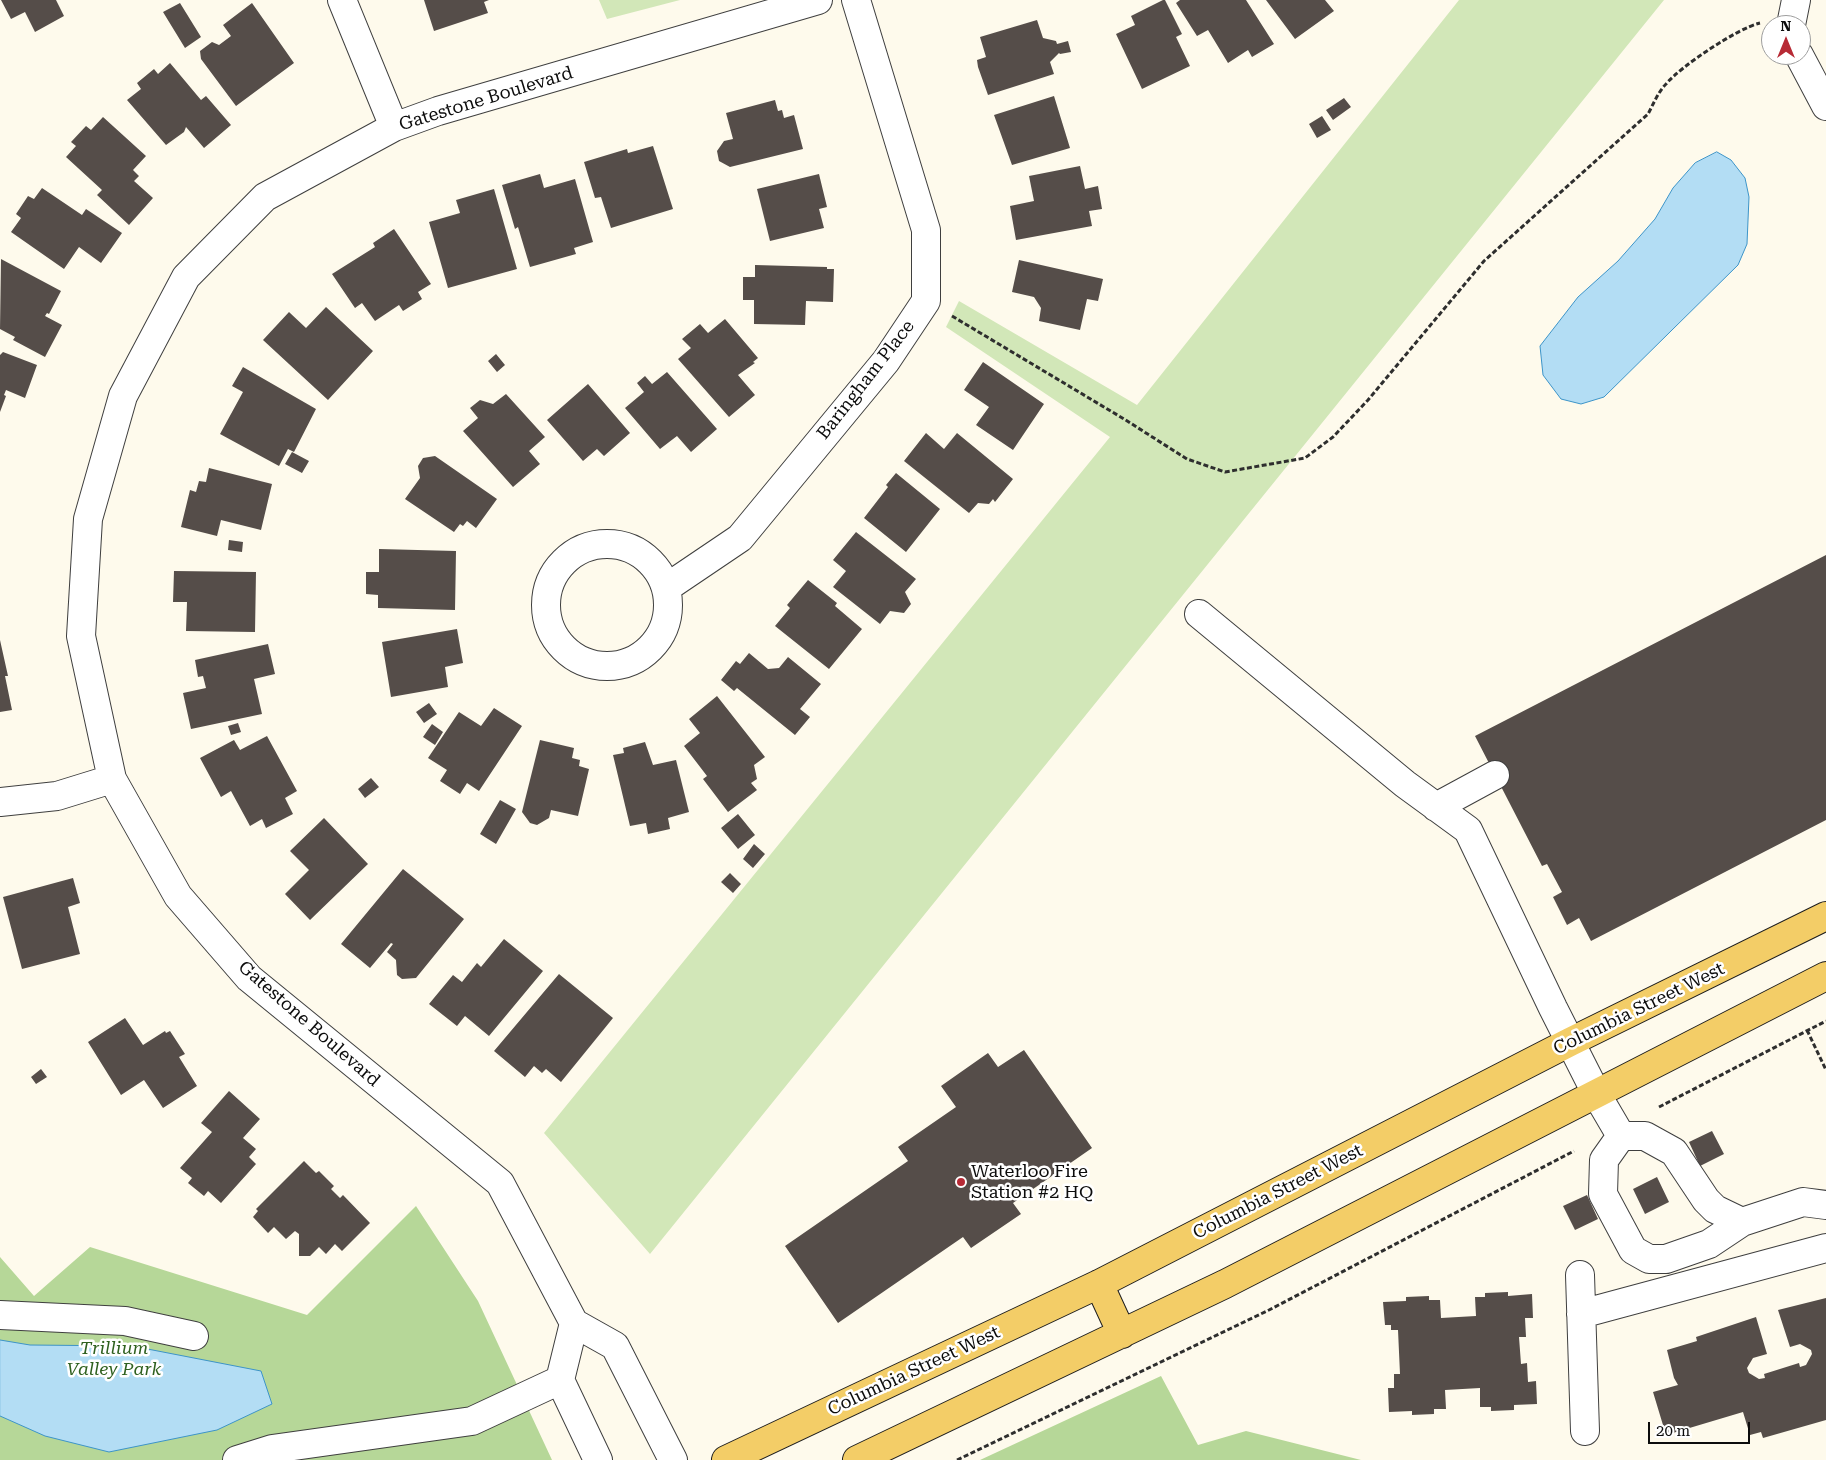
<!DOCTYPE html>
<html>
<head>
<meta charset="utf-8">
<style>
  body { margin:0 }
  #map { position:relative; width:1826px; height:1460px; overflow:hidden; background:#fefaec; font-family:"Roboto Serif",serif }
  canvas { display:block }
  .north { position:absolute; left:1761px; top:15px; width:50px; height:50px; box-sizing:border-box; background:#fff; border:1px solid #9e9e9e; border-radius:50%; rotate:0deg; font-size:14px; font-weight:700; line-height:20px; text-align:center; color:#0c0c0c }
  .north::after { content:''; display:block; margin:auto; width:18px; height:22px; background:#b72a35; clip-path:polygon(50% 0,100% 100%,50% 72%,0 100%) }
  .scale { position:absolute; left:1648px; top:1422px; width:102px; height:22px; box-sizing:border-box; border:2px solid #0c0c0c; border-top:0; padding-left:6px; font-size:15px; line-height:18px; white-space:nowrap; color:#0c0c0c; -webkit-text-stroke:4px #fff; paint-order:stroke }
</style>
</head>
<body>
<div id="map">
<canvas width="1826" height="1460"></canvas>
<div class="north">N</div>
<div class="scale">20 m</div>
</div>
<script>
const ctx = document.querySelector('canvas').getContext('2d');
ctx.lineJoin = 'round';
function fillPath(path, color) {
  ctx.fillStyle = color;
  ctx.fill(path, 'evenodd');
}
function strokePath(path, color, width, dash) {
  ctx.strokeStyle = color;
  ctx.lineWidth = width;
  ctx.lineCap = dash ? 'butt' : 'round';
  ctx.setLineDash(dash || []);
  ctx.stroke(path);
}
function write(font, color, halo, rows, align = 'center') {
  ctx.font = font + ' "Roboto Serif",serif';
  ctx.lineWidth = 5;
  ctx.setLineDash([]);
  ctx.textBaseline = 'middle';
  ctx.strokeStyle = halo;
  ctx.fillStyle = color;
  for (const [text, x, y, turn = 0] of rows) {
    ctx.save();
    ctx.translate(x, y);
    ctx.rotate((+turn || 0) * Math.PI / 180);
    ctx.textAlign = isNaN(turn) ? turn : align;
    if (halo) ctx.strokeText(text, 0, 0);
    ctx.fillText(text, 0, 0);
    ctx.restore();
  }
}
fillPath(new Path2D(`
  M599,0H680L607,19Z
  M1459,0H1664L650,1254L544,1133L1110,437L946,327L959,301L1137,405Z`), '#d2e7b8');
fillPath(new Path2D(`
  M416,1206L478,1301L552,1460H0V1257L34,1296L90,1247L307,1315Z
  M1161,1376L1198,1445L1246,1431L1361,1460H980Z`), '#b6d798');
const water = new Path2D(`
  M1717,152L1731,160L1745,178L1749,197L1747,244L1738,265L1604,397L1581,404L1561,399L1543,375L1540,346L1578,297L1618,261L1655,219L1673,188L1695,163Z
  M0,1340L30,1345L132,1346L261,1371L272,1404L217,1430L109,1452L45,1436L0,1416Z`);
fillPath(water, '#b3ddf4');
strokePath(water, '#3d94c8', 1);
fillPath(new Path2D(`
  M1,0H56L64,16L35,32L25,12L11,19Z
  M424,0H489L484,2L488,13L434,31Z
  M1163,0H1165L1182,34L1176,37L1190,66L1142,89L1116,34L1135,25L1131,16Z
  M1180,0H1246L1274,44L1252,57L1248,50L1228,63L1208,30L1197,36L1176,3Z
  M1266,0H1325L1334,11L1295,39Z
  M180,3L201,37L185,48L163,12Z
  M252,3L294,63L236,106L201,59L200,51L212,42L219,45L231,36L223,25Z
  M1037,20L1043,38L1056,41L1057,44L1068,41L1071,52L1060,54L1059,53L1050,62L1054,74L988,95L978,67L977,60L986,57L980,37Z
  M170,63L201,100L206,96L231,125L204,148L186,127L184,132L166,145L127,100L141,89L137,83L154,69L158,74Z
  M1054,96L1070,148L1012,165L994,115Z
  M1344,98L1351,107L1333,120L1326,110Z
  M775,100L778,111L782,110L784,118L794,115L803,149L730,167L719,161L717,151L724,141L733,139L726,113Z
  M1322,116L1331,130L1317,138L1309,124Z
  M103,117L146,156L133,170L139,176L134,181L153,198L129,225L97,195L102,190L66,157L76,146L71,142L86,126L91,130Z
  M653,146L673,209L611,228L601,197L595,198L584,162L627,149L628,153Z
  M1080,166L1085,189L1098,186L1102,209L1089,211L1092,226L1016,240L1010,206L1034,201L1029,176Z
  M540,174L544,188L575,179L593,242L574,248L576,254L530,267L518,227L515,229L502,185Z
  M819,174L827,207L819,209L824,228L770,241L757,189Z
  M42,188L82,215L86,209L122,233L101,263L79,247L64,269L11,232L21,218L16,214L28,196L34,199Z
  M494,189L517,269L448,288L429,222L460,213L456,200Z
  M394,229L431,284L418,292L422,299L403,311L399,305L375,321L362,303L355,308L332,274L375,247L373,243Z
  M1,259L61,291L49,314L47,313L45,316L62,325L45,357L13,340L15,337L0,329Z
  M1019,260L1103,279L1098,301L1087,299L1080,330L1039,321L1041,308L1034,297L1012,292Z
  M755,265L827,267V269H834L833,302L806,301L805,325L754,324V300H743V277H755Z
  M326,307L373,351L328,400L263,340L289,312L306,328Z
  M725,319L758,358L753,362L755,363L738,375L755,395L729,417L678,359L691,348L682,339L700,324L708,333Z
  M3,352L37,365L25,398L6,390L4,395L6,396L0,412V355Z
  M496,354L505,365L497,372L488,361Z
  M983,362L1044,404L1013,450L976,425L989,407L964,390Z
  M243,367L316,409L294,452L288,449L279,466L220,434L243,392L232,386Z
  M667,372L717,429L691,452L677,436L660,449L625,408L644,392L637,383L645,376L652,384Z
  M588,384L630,433L604,456L597,449L583,461L547,420Z
  M506,394L545,437L529,451L540,464L513,487L463,431L478,418L470,408L480,400L493,404Z
  M926,433L944,449L957,433L1013,479L995,502L993,499L989,504L978,503L969,513L904,461Z
  M292,452L309,461L302,473L285,464Z
  M435,456L497,499L476,528L467,521L463,526L460,524L454,532L405,499L420,478L418,466L423,458Z
  M209,468L272,484L261,530L221,520L217,536L181,527L190,490L196,492L199,481L206,482Z
  M896,473L940,509L906,552L864,518L888,487L886,485Z
  M856,532L916,579L905,592L911,604L904,613L890,611L880,624L833,587L846,571L833,560Z
  M229,540L243,542L242,552L228,550Z
  M379,549L456,551L455,610L378,608V595L366,594V572H379Z
  M1826,555V820L1591,941L1579,918L1567,925L1553,897L1562,892L1547,864L1542,866L1475,736Z
  M174,571L256,572L255,632L186,631L187,602H173Z
  M808,580L837,603L835,606L862,629L829,669L775,626L790,608L787,605Z
  M457,629L463,663L445,667L448,687L391,697L382,642Z
  M0,640L8,676H5L12,710L0,712Z
  M268,644L275,674L254,679L262,714L191,729L183,693L206,688L203,676L198,677L195,660Z
  M749,653L768,669L779,668L788,657L821,684L800,709L810,717L795,735L737,688L734,691L721,680L736,661L740,664Z
  M717,696L765,757L754,765L757,779L751,783L757,790L728,812L703,779L707,776L684,746L700,733L689,719Z
  M429,703L437,714L424,723L416,712Z
  M494,708L522,726L479,791L467,783L460,794L440,781L447,770L428,758L459,712L481,726Z
  M238,723L241,732L231,735L228,726Z
  M432,724L443,732L435,745L423,737Z
  M267,736L297,791L285,798L293,814L266,828L262,819L250,826L231,791L221,797L200,758L234,740L240,750Z
  M540,740L574,748L572,758L580,760L579,766L589,769L578,816L551,810L549,818L537,825L530,823L522,812Z
  M645,742L653,765L676,760L689,812L668,818L670,829L648,834L646,823L630,826L613,755L624,753L623,748Z
  M371,778L379,787L365,798L358,789Z
  M500,800L516,809L496,844L480,834Z
  M738,814L755,835L738,849L721,828Z
  M324,818L368,864L310,920L285,894L309,870L290,851Z
  M754,844L765,854L753,868L743,859Z
  M403,869L464,919L416,978L402,979L397,975L396,960L387,952L393,944L391,943L370,968L341,944Z
  M730,873L741,884L733,893L721,882Z
  M73,878L80,903L68,907L80,954L22,969L3,897Z
  M504,939L543,971L489,1036L465,1016L457,1026L429,1004L453,975L462,982L477,963L481,967Z
  M559,974L613,1018L561,1082L546,1069L542,1073L534,1066L525,1077L494,1051Z
  M125,1018L143,1045L165,1031L166,1033L170,1031L185,1054L179,1057L197,1086L163,1108L144,1080L121,1095L88,1042Z
  M1024,1050L1092,1148L1013,1203L1021,1214L971,1248L963,1237L838,1323L785,1246L908,1161L898,1147L956,1107L941,1086L988,1053L998,1067Z
  M41,1069L47,1077L36,1084L31,1077Z
  M229,1091L260,1119L243,1138L256,1149L249,1157L256,1164L221,1203L208,1191L204,1196L188,1183L192,1178L180,1168L212,1132L201,1123Z
  M1712,1131L1724,1154L1700,1166L1689,1142Z
  M304,1161L316,1173L319,1171L334,1186L331,1189L340,1198L343,1195L370,1223L342,1251L335,1244L326,1254L319,1247L310,1256H299V1234L295,1231L286,1239L274,1227L268,1233L253,1217L258,1211L256,1209Z
  M1657,1177L1669,1202L1645,1214L1633,1189Z
  M1587,1195L1598,1219L1575,1230L1563,1206Z
  M1508,1292V1296L1532,1294L1533,1318H1525L1526,1337H1519L1521,1364L1527,1363L1528,1382L1536,1381L1537,1404L1514,1405V1410L1491,1411V1407H1480V1388L1445,1390L1446,1409H1434V1414L1412,1415V1411L1389,1412L1388,1388H1394V1374H1400L1398,1330H1391V1325H1385L1383,1302L1406,1301V1297L1429,1296V1300H1440L1441,1318L1476,1316L1475,1297H1485V1293Z
  M1826,1298V1420L1763,1438L1761,1432L1750,1435L1743,1412L1666,1435L1653,1392L1678,1385L1674,1378L1667,1350L1697,1341L1696,1337L1756,1317L1767,1354L1753,1358L1747,1368L1749,1373L1759,1379L1765,1378L1764,1374L1799,1363L1800,1367L1806,1365L1812,1354L1811,1350L1800,1344L1790,1347L1778,1310Z`), '#554d49');
const minor = new Path2D(`
  M342,0L394,127
  M1791,25L1796,0
  M1799,55L1826,106
  M546 605a61 61 0 1 1 122 0a61 61 0 1 1-122 0Z
  M666,588L740,538L886,361L926,301V230L856,0
  M1199,614L1405,784L1468,830L1553,1008L1597,1095L1621,1136
  M0,802L57,796L112,779
  M1436,807L1495,775
  M1621,1136L1604,1160L1603,1194L1633,1250L1649,1259H1666L1709,1244L1742,1222L1803,1202L1826,1205
  M1621,1136H1645L1674,1152L1706,1200L1715,1209L1742,1222
  M1580,1275L1585,1431
  M1581,1314L1826,1248
  M0,1315L125,1321L194,1336
  M574,1323L560,1380L598,1460
  M237,1460L272,1449L472,1421L560,1380
  M673,1460L615,1346L574,1323L500,1183L249,978L178,896L112,779L81,636L88,519L123,396L186,277L265,197L394,127L438,111L818,0`);
const major = new Path2D(`
  M1099,1284L1122,1334
  M726,1460L1099,1284L1570,1042L1826,916
  M857,1460L1225,1284L1826,976`);
strokePath(minor, '#3f3f3f', 30);
strokePath(major, '#1d1d1d', 30);
strokePath(new Path2D(`
  M952,316L1124,419L1187,459L1225,472L1305,458L1333,437L1368,400L1484,261L1648,114C1653,105 1658,92 1666,84C1681,66 1738,28 1760,23
  M1807,1030L1826,1070
  M1659,1107L1826,1021
  M957,1460L1269,1310L1574,1151`), '#2e2e2e', 3, [5, 2.5]);
strokePath(minor, '#fff', 28);
strokePath(major, '#f3cd67', 28);
for (const [x, y, r, color] of [
  [961,1182,5,"#b72a35"]
]) {
  const dot = new Path2D();
  dot.arc(x, y, r, 0, 2 * Math.PI);
  ctx.fillStyle = color;
  ctx.fill(dot);
  strokePath(dot, '#fff', 2);
}
write('18px', '#0c0c0c', '#fff', [
  ["Gatestone Boulevard",486,99,-17],
  ["Baringham Place",866,380,-52],
  ["Columbia Street West",1639,1009,-26],
  ["Gatestone Boulevard",309,1024,41],
  ["Columbia Street West",1278,1192,-27],
  ["Columbia Street West",914,1371,-25]
]);
write('18px', '#0c0c0c', '#fff', [
  ["Waterloo Fire",971,1172],
  ["Station #2 HQ",971,1193]
], 'left');
write('italic 18px', '#2f611f', '#fff', [
  ["Trillium",114,1349],
  ["Valley Park",114,1370]
]);
</script>
</body>
</html>
